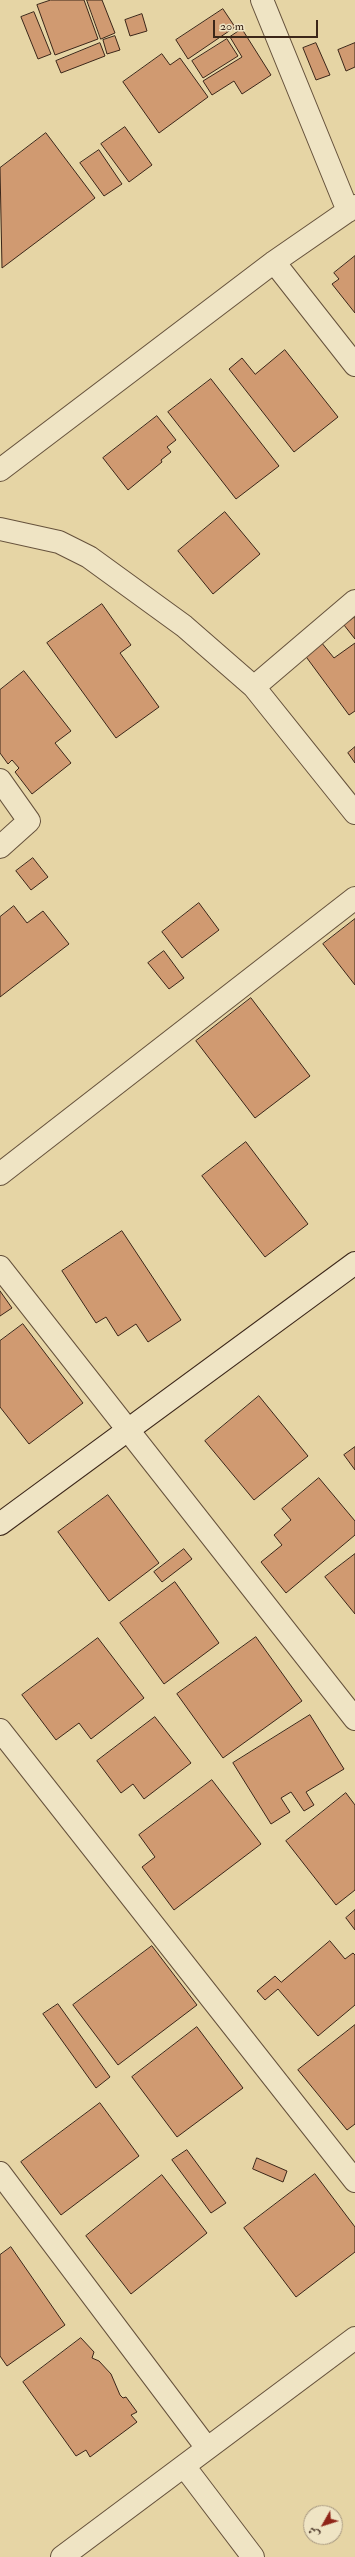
<!DOCTYPE html>
<html>
<head>
<meta charset="utf-8">
<style>
  body { margin:0 }
  #map { position:relative; width:355px; height:2557px; overflow:hidden; background:#e6d5a5; font-family:"IM FELL Double Pica",Amiri,serif }
  canvas { display:block }
  .north { position:absolute; left:303px; top:2505px; width:40px; height:40px; box-sizing:border-box; background:#efe4c4; border:1px solid #a79880; border-radius:50%; rotate:231deg; font-size:11px; font-weight:700; line-height:16px; text-align:center; color:#3b2619 }
  .north::after { content:''; display:block; margin:auto; width:14px; height:18px; background:#8f2418; clip-path:polygon(50% 0,100% 100%,50% 72%,0 100%) }
  .scale { position:absolute; left:213px; top:20px; width:105px; height:18px; box-sizing:border-box; border:2px solid #3b2619; border-top:0; padding-left:5px; font-size:12px; line-height:14px; white-space:nowrap; color:#3b2619; -webkit-text-stroke:3px #efe4c4; paint-order:stroke }
</style>
</head>
<body>
<div id="map">
<canvas width="355" height="2557"></canvas>
<div class="north">ش</div>
<div class="scale">20 m</div>
</div>
<script>
const ctx = document.querySelector('canvas').getContext('2d');
ctx.lineJoin = 'round';
function fillPath(path, color) {
  ctx.fillStyle = color;
  ctx.fill(path, 'evenodd');
}
function strokePath(path, color, width, dash) {
  ctx.strokeStyle = color;
  ctx.lineWidth = width;
  ctx.lineCap = dash ? 'butt' : 'round';
  ctx.setLineDash(dash || []);
  ctx.stroke(path);
}
const building = new Path2D(`
  M51,0H84L98,39L55,55L37,5Z
  M87,0H102L115,33L101,39Z
  M223,9L235,27L188,59L176,40Z
  M34,12L51,54L38,59L21,17Z
  M142,14L147,31L130,36L125,20Z
  M242,29L271,75L242,94L234,81L212,95L203,81L242,57L230,37Z
  M115,36L120,50L107,54L103,40Z
  M227,39L238,56L203,78L192,61Z
  M100,43L105,56L61,73L56,61Z
  M316,43L330,75L316,80L303,48Z
  M355,43V67L346,71L338,50Z
  M162,54L170,65L180,58L208,97L159,133L123,82Z
  M125,127L152,165L129,182L101,144Z
  M46,133L95,198L2,268L0,168Z
  M99,150L122,184L104,196L80,163Z
  M355,256V313L332,284L339,279L334,273Z
  M285,350L338,417L294,452L229,369L242,358L255,374Z
  M211,379L279,466L236,499L168,412Z
  M157,416L176,440L167,447L171,452L161,460L162,462L128,490L103,458Z
  M225,512L260,554L213,594L178,551Z
  M102,604L131,645L120,653L159,707L116,738L47,643Z
  M355,617V639L344,625Z
  M321,642L334,658L355,643V711L349,715L304,654Z
  M24,671L71,731L55,743L71,763L32,794L15,772L19,768L12,760L8,764L0,753V690Z
  M355,747V763L348,753Z
  M33,858L48,877L31,890L16,871Z
  M199,903L219,930L182,958L162,932Z
  M14,906L27,923L43,911L69,944L0,997V917Z
  M355,919V985L323,944Z
  M164,951L184,978L169,989L148,963Z
  M251,998L310,1076L255,1118L196,1041Z
  M246,1142L308,1224L265,1257L202,1176Z
  M122,1231L181,1320L148,1342L136,1324L118,1336L106,1317L96,1323L62,1271Z
  M0,1291L12,1308L0,1316Z
  M23,1324L83,1403L29,1444L0,1407V1341Z
  M259,1396L308,1456L254,1500L205,1441Z
  M355,1447V1470L344,1455Z
  M319,1478L355,1521V1535L286,1593L261,1562L282,1545L274,1535L291,1520L282,1509Z
  M108,1495L159,1563L109,1601L58,1532Z
  M184,1549L192,1559L162,1582L154,1572Z
  M355,1554V1614L325,1577Z
  M175,1582L219,1643L164,1684L120,1623Z
  M256,1637L302,1701L223,1758L177,1694Z
  M98,1638L144,1698L91,1739L79,1723L56,1740L22,1695Z
  M310,1715L344,1769L306,1792L314,1805L304,1811L291,1792L281,1798L290,1812L271,1824L233,1763Z
  M155,1717L191,1763L144,1799L133,1784L121,1793L97,1761Z
  M212,1780L261,1844L174,1910L142,1867L155,1857L139,1835Z
  M346,1793L355,1805V1890L336,1905L286,1841Z
  M355,1910V1930L346,1918Z
  M330,1941L345,1959L353,1953L355,1955V2005L318,2036L278,1989L265,2000L257,1991L275,1976L281,1982Z
  M152,1946L197,2005L118,2065L73,2005Z
  M58,2004L110,2077L96,2088L43,2014Z
  M355,2025V2124L347,2130L298,2070Z
  M197,2027L243,2088L177,2137L132,2077Z
  M100,2103L139,2156L61,2215L21,2162Z
  M187,2150L226,2203L211,2213L172,2160Z
  M257,2158L287,2171L283,2182L253,2169Z
  M315,2174L355,2227V2252L296,2297L244,2228Z
  M162,2175L207,2233L131,2294L86,2236Z
  M11,2247L65,2325L7,2366L0,2356V2255Z
  M81,2338L94,2352L92,2358L99,2361L111,2374L120,2395L123,2398L126,2397L137,2412L131,2415L137,2422L90,2457L86,2450L76,2456L23,2382Z`);
fillPath(building, '#d09a71');
strokePath(building, '#3b2619', 1);
const street = new Path2D(`
  M262,0L348,211
  M274,262L355,365
  M0,470L274,262L355,206
  M0,529L59,542L89,557L184,626L254,687L355,813
  M254,687L355,601
  M0,780L29,821L0,847
  M0,1174L355,898
  M0,1267L355,1719
  M0,1730L355,2181
  M0,2173L207,2448
  M184,2466L253,2557
  M62,2557L355,2338`);
const secondary = new Path2D(`
  M0,1524L355,1263`);
strokePath(street, '#66523c', 24);
strokePath(secondary, '#3b2619', 24);
strokePath(street, '#efe4c4', 22);
strokePath(secondary, '#efe4c4', 22);
</script>
</body>
</html>
